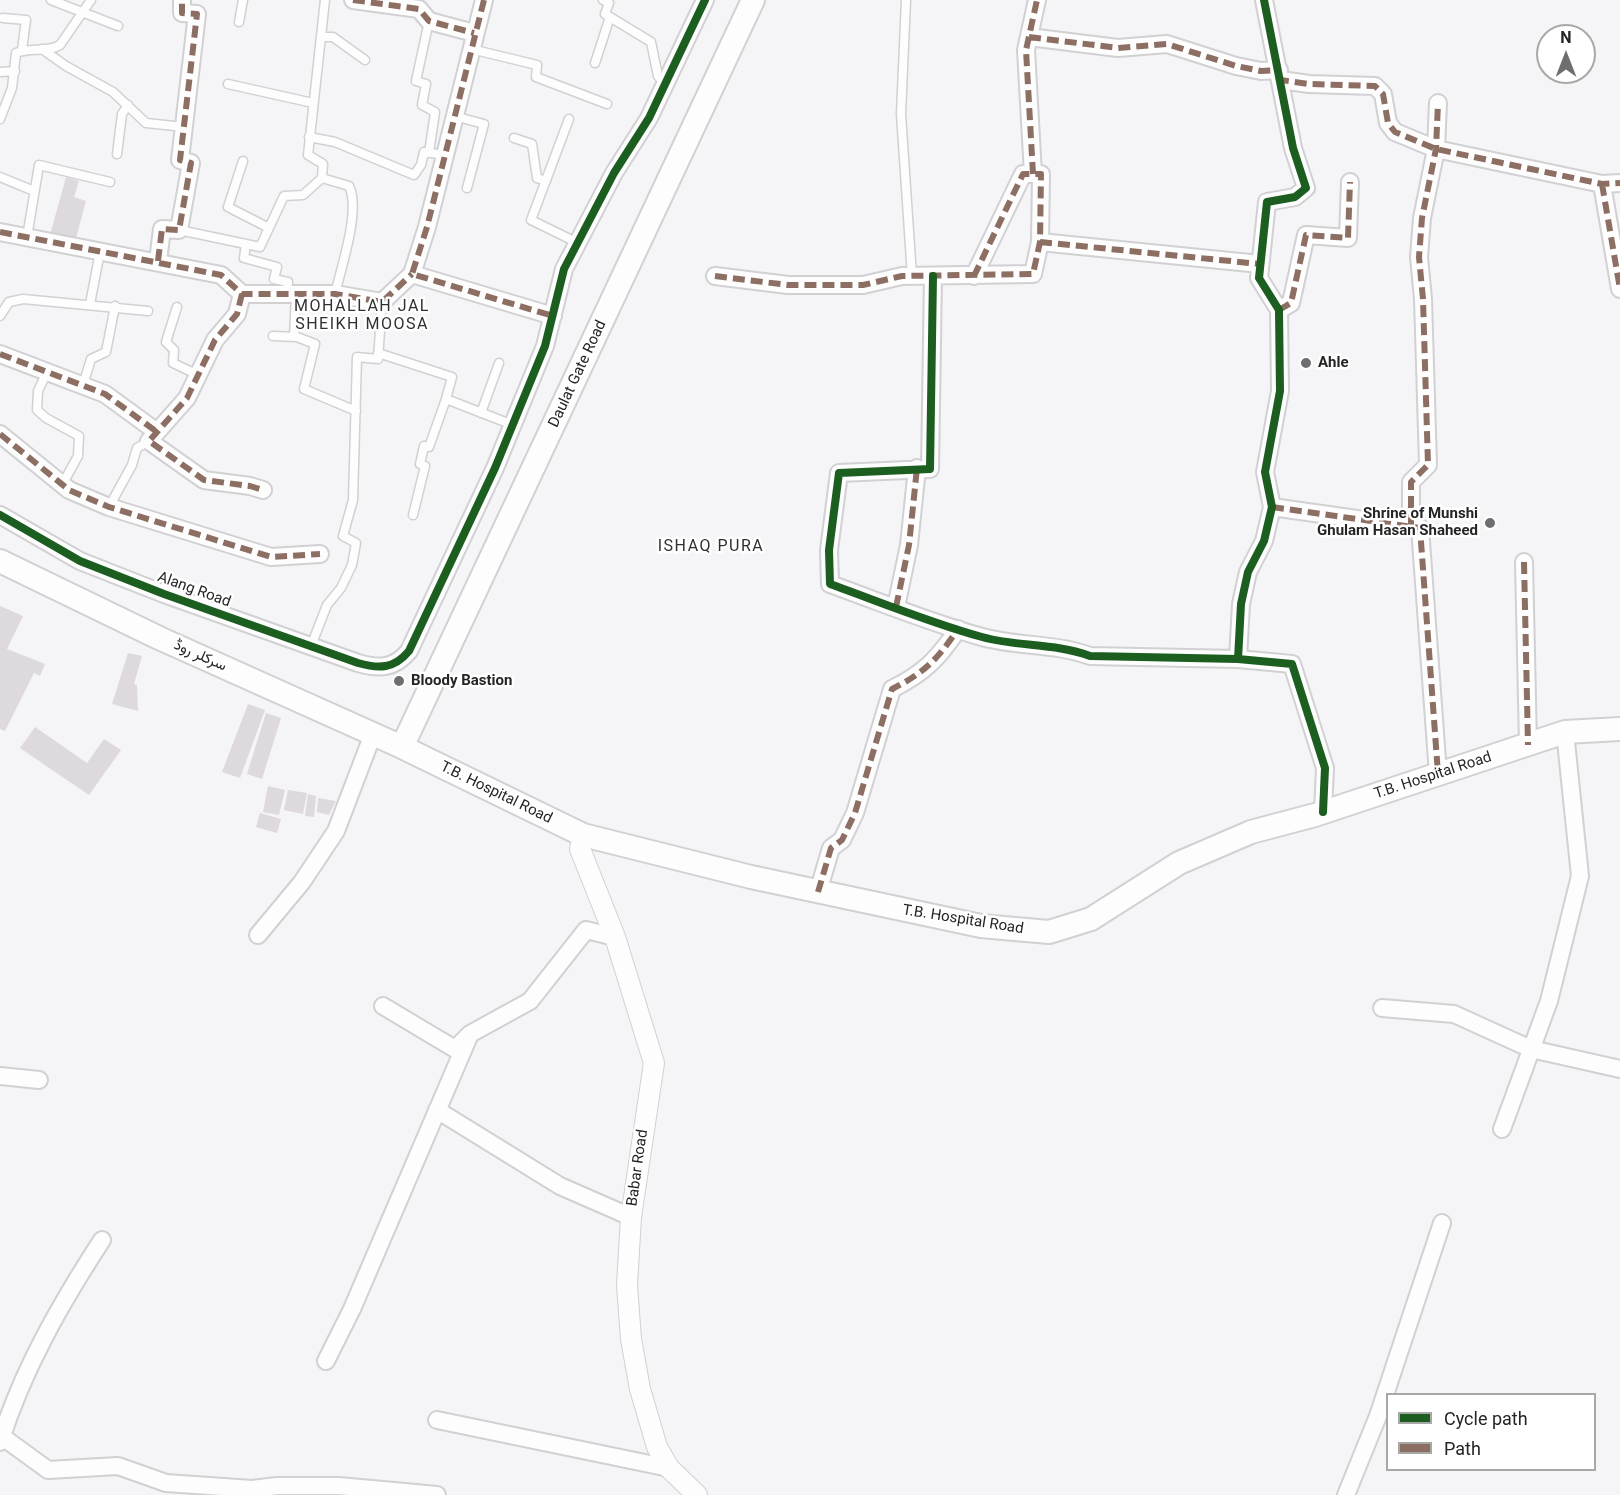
<!DOCTYPE html>
<html>
<head>
<meta charset="utf-8">
<style>
  body { margin:0 }
  #map { position:relative; width:1620px; height:1495px; overflow:hidden; background:#f5f4f6; font-family:Roboto,sans-serif }
  canvas { display:block }
  .legend { position:absolute; left:1386px; top:1393px; width:210px; height:78px; box-sizing:border-box; background:#fff; border:2px solid #a8a8a8; margin:0; padding:8px 10px; list-style:none; font-size:18px; color:#252526 }
  .legend li { display:flex; align-items:center; gap:12px; height:30px }
  .legend b { width:30px; border:2px solid #a8a8a8 }
  .north { position:absolute; left:1536px; top:24px; width:60px; height:60px; box-sizing:border-box; background:#fff; border:2px solid #a8a8a8; border-radius:50%; rotate:0deg; font-size:16px; font-weight:700; line-height:24px; text-align:center; color:#252526 }
  .north::after { content:''; display:block; margin:auto; width:21px; height:27px; background:#6e6d6f; clip-path:polygon(50% 0,100% 100%,50% 72%,0 100%) }
</style>
</head>
<body>
<div id="map">
<canvas width="1620" height="1495"></canvas>
<ul class="legend">
<li><b style="height:8px;background:#1b5e20"></b>Cycle path</li>
<li><b style="height:8px;background:#8d6e63"></b>Path</li>
</ul>
<div class="north">N</div>
</div>
<script>
const ctx = document.querySelector('canvas').getContext('2d');
ctx.lineJoin = 'round';
function fillPath(path, color) {
  ctx.fillStyle = color;
  ctx.fill(path, 'evenodd');
}
function strokePath(path, color, width, dash) {
  ctx.strokeStyle = color;
  ctx.lineWidth = width;
  ctx.lineCap = dash ? 'butt' : 'round';
  ctx.setLineDash(dash || []);
  ctx.stroke(path);
}
function write(font, color, halo, rows, align = 'center') {
  ctx.font = font + ' Roboto,Vazirmatn,sans-serif';
  ctx.lineWidth = 5;
  ctx.setLineDash([]);
  ctx.textBaseline = 'middle';
  ctx.strokeStyle = halo;
  ctx.fillStyle = color;
  for (const [text, x, y, turn = 0] of rows) {
    ctx.save();
    ctx.translate(x, y);
    ctx.rotate((+turn || 0) * Math.PI / 180);
    ctx.textAlign = isNaN(turn) ? turn : align;
    if (halo) ctx.strokeText(text, 0, 0);
    ctx.fillText(text, 0, 0);
    ctx.restore();
  }
}
fillPath(new Path2D(`
  M66,177L79,181L74,197L86,201L75,242L50,235Z
  M0,606L23,616L7,649L45,664L40,676L34,673L5,731L0,729Z
  M128,653L142,656L134,684L137,685L138,711L112,704Z
  M248,704L265,710L240,778L222,772Z
  M266,713L281,718L262,779L247,774Z
  M35,727L87,763L104,739L121,750L89,795L20,748Z
  M268,786L285,790L279,815L263,812Z
  M288,790L307,793L303,814L284,810Z
  M308,794L316,796L314,817L305,816Z
  M318,798L336,801L329,815L317,812Z
  M260,813L281,819L277,833L256,827Z`), '#ded8df');
const service = new Path2D(`
  M51,0L118,26
  M325,0L308,155L323,164L322,178L349,186C361,210 341,268 335,294
  M603,0L609,3L605,14L651,42L658,76L665,84
  M906,0L901,114L912,276
  M3,18L26,20L22,50
  M239,22L243,0
  M321,37H333L365,60
  M42,49L66,66L113,92L146,123L184,127
  M471,49L537,65L536,77L607,104
  M595,63L610,17
  M0,72L15,71
  M228,84L313,103
  M454,116L484,124L467,188
  M0,119L12,88L16,53C30,47 47,53 60,45L91,0
  M569,119L531,220L578,243
  M309,137L335,142L414,175L421,165L424,152L445,155
  M514,138L532,144L537,178L546,181
  M429,153L435,112L422,105L426,84L416,81L429,21
  M117,154L122,114L128,105
  M243,161L228,207L269,228
  M0,177L34,191
  M179,230L260,247L284,196L303,195L322,178
  M27,237L39,165L110,182
  M246,244L244,258L277,267L274,279L288,282L287,294
  M90,304L100,252
  M177,307L166,342L174,350L173,363L198,375
  M0,316L9,302L23,299L148,311
  M273,336L297,337L315,344L304,389L356,411
  M294,337L296,294
  M378,353L452,377L446,399L513,425
  M47,372L38,391L37,410L46,418L79,436L78,456L62,485
  M83,385L91,359L106,352L115,306
  M481,413L499,363
  M109,507L132,465L137,448L149,441
  M413,515L425,466L420,464L424,446L429,447L446,399
  M311,646L327,605L341,588L352,565L356,543L343,536L353,500L357,357L378,359L382,302`);
const minor = new Path2D(`
  M353,0L419,9L429,21L474,33
  M484,0L427,227L412,274L553,316
  M1029,37L1118,48L1167,44L1236,66L1261,71L1279,70
  M1281,80L1309,84L1375,86L1383,94L1388,123L1395,132L1436,149L1602,184L1620,183
  M1033,174L1026,50L1037,0
  M1602,184L1620,289
  M0,232L221,275L242,294H335L382,302L412,274
  M1040,242L1260,264
  M158,261L162,229L179,230L191,163L180,160L197,14L182,13V0
  M715,276L788,285H863L902,276L1033,274L1040,242L1041,174H1023L974,276
  M933,276L930,469L839,473L829,550L830,584C880,602 931,623 982,637C1018,647 1055,643 1090,656L1238,659L1292,664L1325,768L1323,812
  M242,294L237,314L215,340L187,398L149,441L204,480L250,486L263,490
  M1279,310L1291,303L1306,235L1348,238L1350,182
  M0,354L105,394L157,432
  M0,434L69,490L109,507L271,557L320,554
  M1272,507L1420,528L1438,774
  M0,515L80,561L164,594L358,663C379,669 394,669 409,651L495,468L545,346L564,269L614,173L649,118L705,0
  M1411,526V482L1428,465L1423,299L1419,257L1422,218L1436,149L1438,103
  M1524,562L1528,745
  M896,607L909,545L917,468
  M1238,659L1241,604L1248,572L1264,541L1272,507L1265,472L1280,391L1279,310L1259,278L1267,202L1295,197L1306,188L1293,148L1264,0
  M818,892L831,848L842,840L855,813L892,689C924,673 938,659 958,629
  M258,935L302,882L336,831L373,734
  M383,1006L455,1049L470,1034L530,1001L586,930L615,937
  M1382,1008L1454,1014L1531,1049L1620,1069
  M0,1076L39,1080
  M437,1110L560,1186L631,1217
  M1502,1129L1549,1001L1580,876L1565,732
  M326,1361L352,1309L470,1034
  M437,1420L669,1468
  M0,1435L48,1470L118,1466L166,1483L252,1489L277,1486H339L437,1495
  M0,1442C23,1369 61,1303 102,1240
  M1346,1495L1378,1416L1442,1223`);
const tertiary = new Path2D(`
  M583,835L580,849L615,937L654,1063L631,1217L627,1285L631,1339L640,1389L657,1447L669,1468L697,1495`);
const secondary = new Path2D(`
  M0,561L159,638L402,747L583,835L751,877L981,926L1049,932L1091,919L1179,863L1251,832L1315,815L1565,732L1620,729
  M402,747L753,0`);
strokePath(service, '#d1d0d2', 11);
strokePath(minor, '#d1d0d2', 20);
strokePath(tertiary, '#d1d0d2', 22);
strokePath(secondary, '#d1d0d2', 26);
strokePath(service, '#fefdfe', 8);
strokePath(minor, '#fefdfe', 16);
strokePath(tertiary, '#fefdfe', 20);
strokePath(secondary, '#fefdfe', 22);
strokePath(new Path2D(`
  M353,0L419,9L429,21L474,33
  M484,0L427,227L412,274L553,316
  M1029,37L1118,48L1167,44L1236,66L1261,71L1279,70
  M1282,84L1281,80L1309,84L1375,86L1383,94L1388,123L1395,132L1436,149L1602,184L1620,183
  M1033,174L1026,50L1037,0
  M1602,184L1620,289
  M0,232L221,275L242,294H335L382,302L412,274
  M1040,242L1260,264
  M158,261L162,229L179,230L191,163L180,160L197,14L182,13V0
  M715,276L788,285H863L902,276L1033,274L1040,242L1041,174H1023L974,276
  M242,294L237,314L215,340L187,398L149,441L204,480L250,486L263,490
  M1279,310L1291,303L1306,235L1348,238L1350,182
  M0,354L105,394L157,432
  M0,434L69,490L109,507L271,557L320,554
  M1272,507L1420,528L1438,774
  M1411,526V482L1428,465L1423,299L1419,257L1422,218L1436,149L1438,103
  M1524,562L1528,745
  M896,607L909,545L917,468
  M818,892L831,848L842,840L855,813L892,689C924,673 938,659 958,629`), '#8d6e63', 6, [12, 6]);
strokePath(new Path2D(`
  M933,276L930,469L839,473L829,550L830,584C880,602 931,623 982,637C1018,647 1055,643 1090,656L1238,659L1292,664L1325,768L1323,812
  M0,515L80,561L164,594L358,663C379,669 394,669 409,651L495,468L545,346L564,269L614,173L649,118L705,0
  M1238,659L1241,604L1248,572L1264,541L1272,507L1265,472L1280,391L1279,310L1259,278L1267,202L1295,197L1306,188L1293,148L1264,0`), '#1b5e20', 8);
for (const [x, y, r, color] of [
  [1306,363,6,"#6e6d6f"],
  [1490,523,6,"#6e6d6f"],
  [399,681,6,"#6e6d6f"]
]) {
  const dot = new Path2D();
  dot.arc(x, y, r, 0, 2 * Math.PI);
  ctx.fillStyle = color;
  ctx.fill(dot);
  strokePath(dot, '#fff', 2);
}
write('bold 15px', '#252526', '#fff', [
  ["Ahle",1318,363],
  ["Shrine of Munshi",1478,514,"right"],
  ["Ghulam Hasan Shaheed",1478,531,"right"],
  ["Bloody Bastion",411,681]
], 'left');
write('15px', '#252526', '#fff', [
  ["Daulat Gate Road",578,374,-65],
  ["Alang Road",194,590,20],
  ["سرکلر روڈ",200,656,24],
  ["T.B. Hospital Road",1433,776,-18],
  ["T.B. Hospital Road",496,793,26],
  ["T.B. Hospital Road",963,920,9],
  ["Babar Road",638,1168,-82]
]);
ctx.letterSpacing = '1.5px';
write('16px', '#302f32', '#fff', [
  ["MOHALLAH JAL",362,307],
  ["SHEIKH MOOSA",362,325],
  ["ISHAQ PURA",711,547]
]);
ctx.letterSpacing = '0px';
</script>
</body>
</html>
